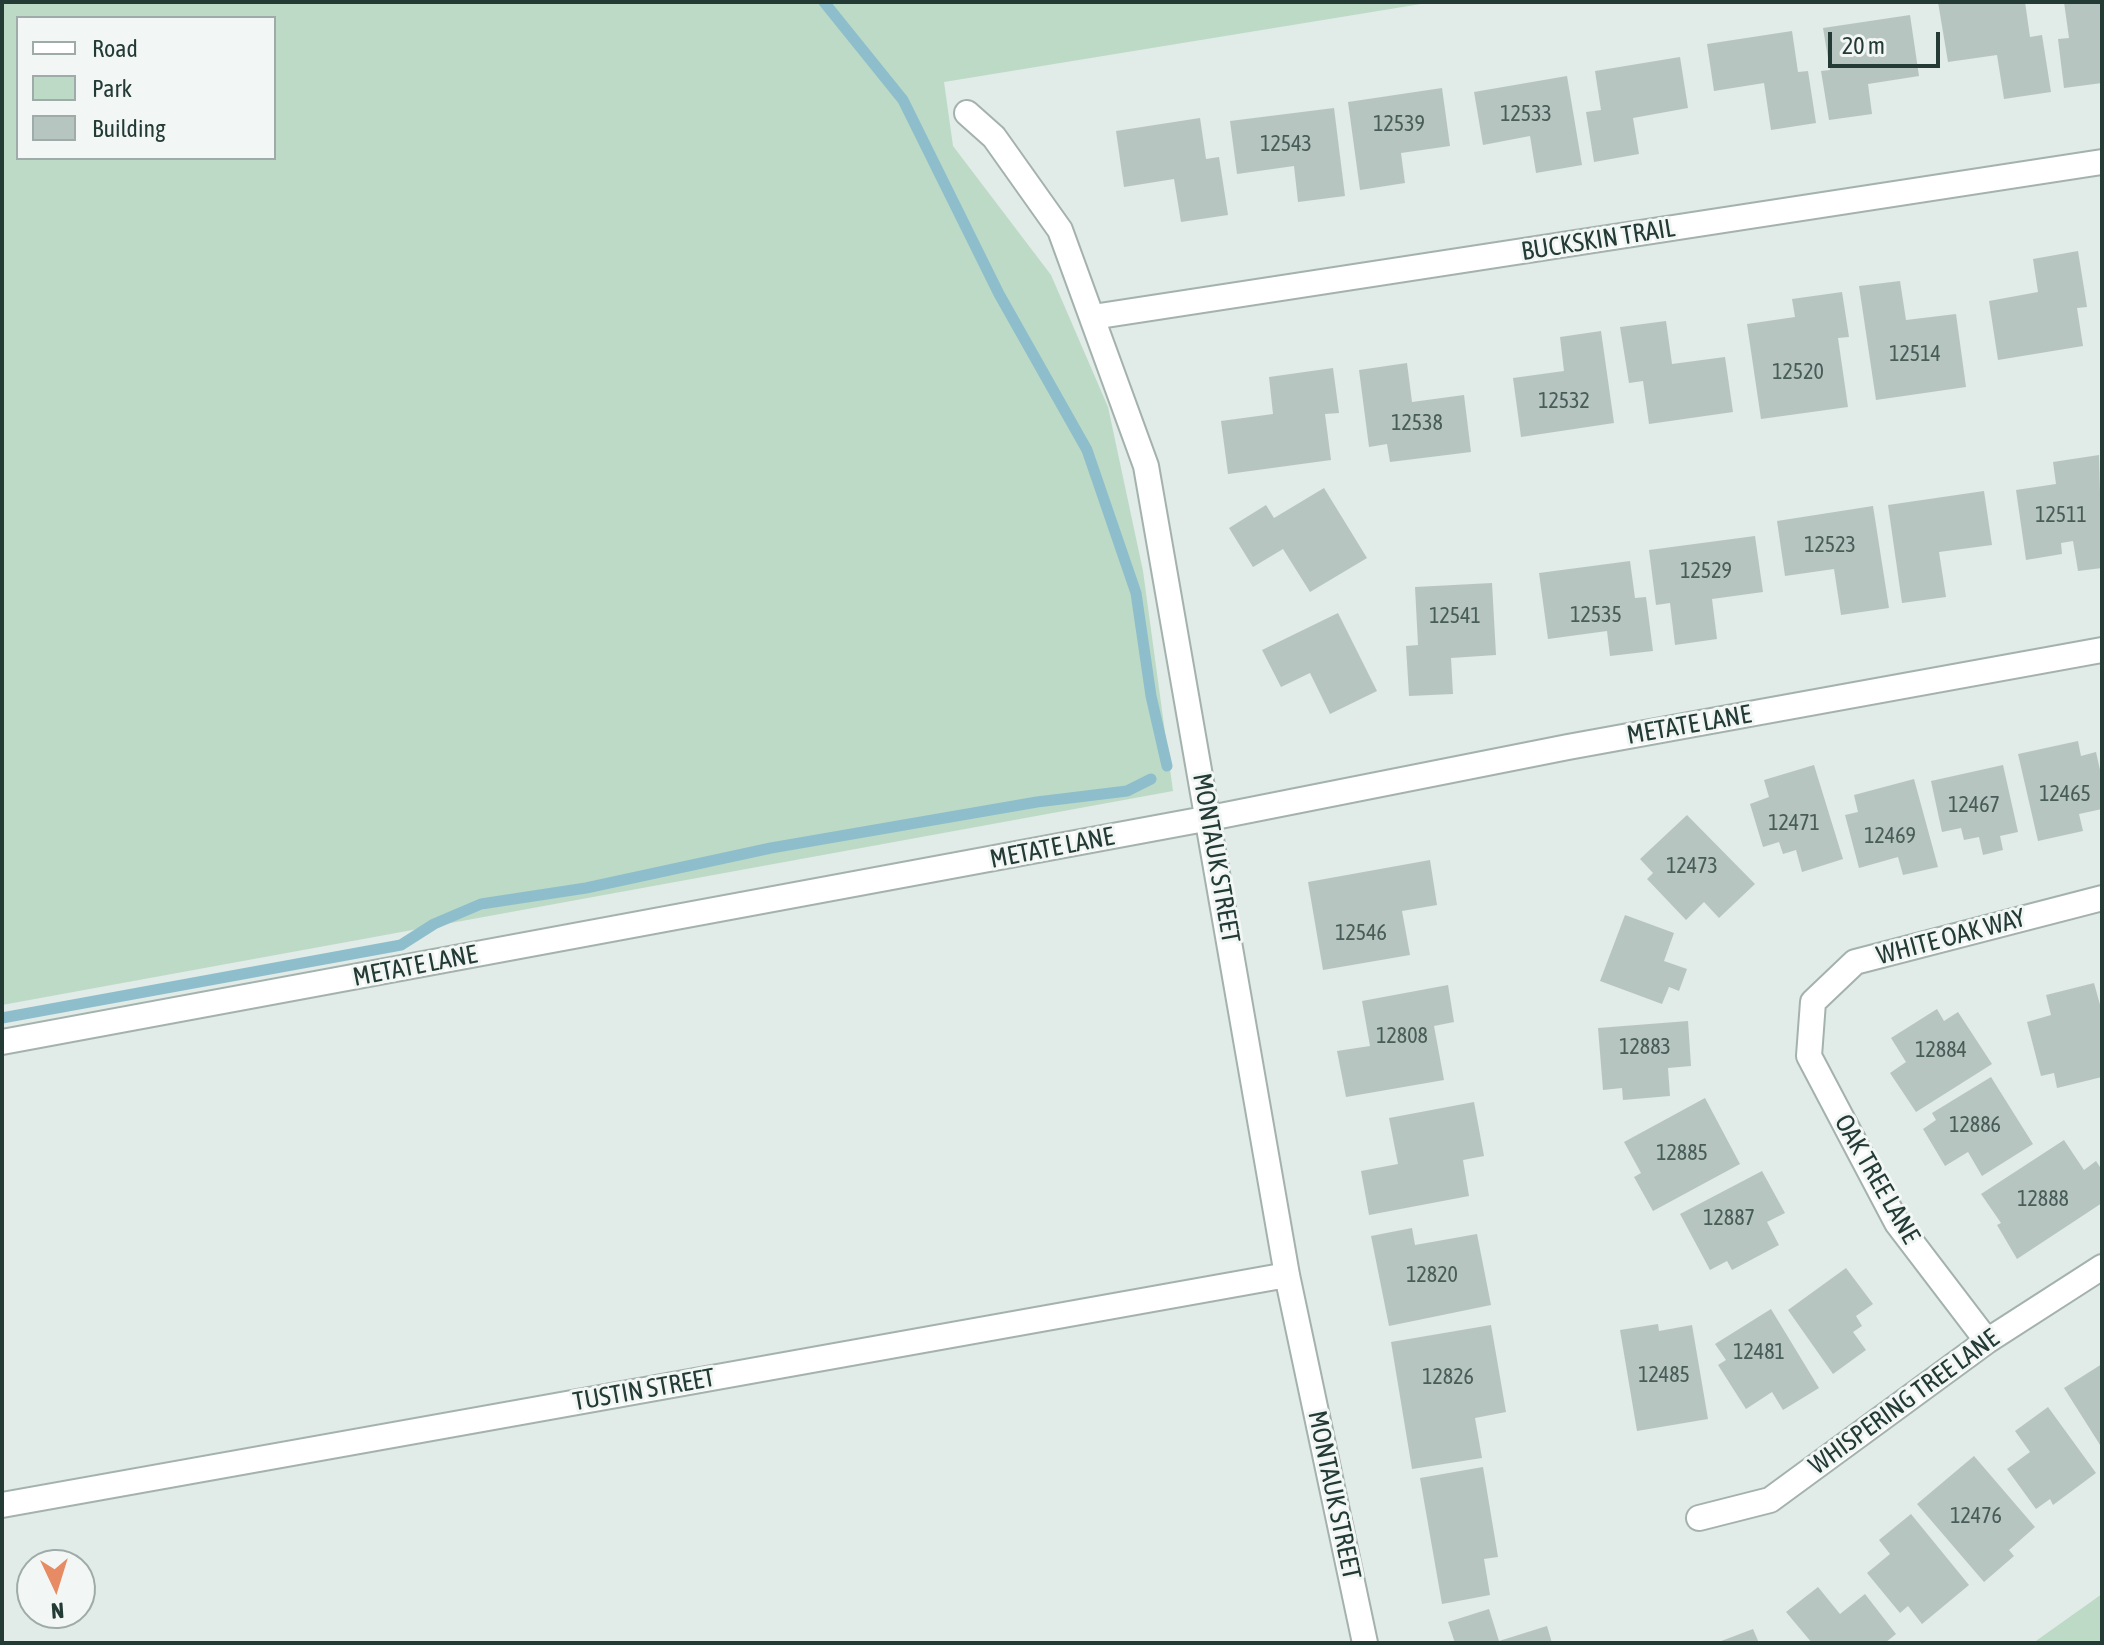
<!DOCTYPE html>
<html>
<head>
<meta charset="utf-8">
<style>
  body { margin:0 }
  #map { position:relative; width:2104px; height:1645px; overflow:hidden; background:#e1ebe7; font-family:"Asap Condensed",sans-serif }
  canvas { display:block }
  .frame { position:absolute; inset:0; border:4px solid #233a35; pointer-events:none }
  .legend { position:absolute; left:16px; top:16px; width:260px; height:144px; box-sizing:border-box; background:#f2f7f5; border:2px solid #9faba8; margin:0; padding:10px 14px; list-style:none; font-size:24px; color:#233a35 }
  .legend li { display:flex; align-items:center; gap:16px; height:40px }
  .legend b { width:40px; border:2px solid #9faba8 }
  .north { position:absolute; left:16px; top:1549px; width:80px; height:80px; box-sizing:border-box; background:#f2f7f5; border:2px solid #9faba8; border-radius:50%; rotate:176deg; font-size:22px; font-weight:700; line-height:32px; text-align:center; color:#233a35 }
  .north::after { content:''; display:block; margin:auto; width:28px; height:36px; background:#e68b64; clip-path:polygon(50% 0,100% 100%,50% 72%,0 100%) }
  .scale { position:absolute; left:1828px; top:32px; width:112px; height:36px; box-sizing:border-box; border:4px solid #233a35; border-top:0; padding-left:10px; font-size:24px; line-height:28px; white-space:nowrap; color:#233a35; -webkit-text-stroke:6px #f2f7f5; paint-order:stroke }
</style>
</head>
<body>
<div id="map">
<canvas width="2104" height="1645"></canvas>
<div class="frame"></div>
<ul class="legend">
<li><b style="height:10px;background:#fff"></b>Road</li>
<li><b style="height:22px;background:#bcdac6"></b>Park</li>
<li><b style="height:22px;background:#b7c5c0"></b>Building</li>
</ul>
<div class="north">N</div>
<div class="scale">20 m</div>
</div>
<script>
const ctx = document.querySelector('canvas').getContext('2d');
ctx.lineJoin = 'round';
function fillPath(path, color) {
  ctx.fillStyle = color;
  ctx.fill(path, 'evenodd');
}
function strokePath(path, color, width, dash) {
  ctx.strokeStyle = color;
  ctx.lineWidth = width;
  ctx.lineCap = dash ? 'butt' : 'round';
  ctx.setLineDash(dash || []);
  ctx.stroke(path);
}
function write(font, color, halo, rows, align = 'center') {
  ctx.font = font + ' "Asap Condensed",sans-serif';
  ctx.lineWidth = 6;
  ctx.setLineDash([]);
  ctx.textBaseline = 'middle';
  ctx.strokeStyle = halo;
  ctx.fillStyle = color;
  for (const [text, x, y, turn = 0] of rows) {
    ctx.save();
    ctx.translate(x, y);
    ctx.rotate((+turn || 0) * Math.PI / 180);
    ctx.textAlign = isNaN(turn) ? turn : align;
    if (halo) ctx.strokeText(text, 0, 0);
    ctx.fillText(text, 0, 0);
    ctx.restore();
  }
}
fillPath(new Path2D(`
  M2,2H1433L944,82L953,146L1051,275L1108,407L1143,571L1173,791L2,1005ZM18,18H274V158H18Z
  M2102,1594V1643H2033Z`), '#bcdac6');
strokePath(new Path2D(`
  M824,2L903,100L999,294L1087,450L1136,593L1151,696L1167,766
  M2,1018L401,945L434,924L481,904L586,888L771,848L1037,802L1127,791L1151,779`), '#8ebecb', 11);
fillPath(new Path2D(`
  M1938,2H2025L2030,37L2042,35L2051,92L2004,99L1997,55L1948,62Z
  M2064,2H2102V83L2064,88L2058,39L2069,38Z
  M1910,15L1919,76L1868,84L1872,114L1829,120L1821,71L1830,70L1823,28Z
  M1792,31L1798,72L1808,71L1816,123L1771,130L1764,83L1714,91L1707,44Z
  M1680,57L1688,108L1633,118L1639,154L1594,162L1586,112L1601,110L1595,71Z
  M1567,76L1582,165L1536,173L1530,136L1483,145L1474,92Z
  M1442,88L1450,146L1401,153L1405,183L1360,190L1348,102Z
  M1334,108L1345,196L1298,202L1294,166L1237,174L1230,121Z
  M1200,118L1206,159L1219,157L1228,215L1181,222L1174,179L1124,187L1116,131Z
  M2078,251L2087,307L2077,308L2083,346L1998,360L1989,301L2038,292L2033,259Z
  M1900,281L1906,320L1956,314L1966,387L1876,400L1859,286Z
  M1842,292L1849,337L1838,338L1848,407L1761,419L1747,324L1795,317L1792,299Z
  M1666,321L1672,364L1725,357L1733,412L1649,424L1643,381L1629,383L1620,327Z
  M1601,331L1614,423L1521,437L1513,378L1564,371L1560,337Z
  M1407,363L1412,402L1464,395L1471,452L1390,462L1387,444L1369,447L1359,370Z
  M1333,368L1339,413L1325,414L1331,460L1228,474L1221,421L1273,414L1269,377Z
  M2099,455L2102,568L2078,571L2073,541L2061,543L2062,554L2026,560L2016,490L2056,484L2053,462Z
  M1324,488L1367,558L1310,592L1283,549L1253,567L1229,528L1266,505L1274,518Z
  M1984,491L1992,545L1939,552L1946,597L1902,603L1888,505Z
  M1873,506L1889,608L1841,615L1834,569L1785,576L1777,521Z
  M1755,536L1763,592L1712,599L1717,639L1675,645L1670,603L1656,605L1649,550Z
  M1630,561L1635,598L1646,597L1653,651L1610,656L1607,631L1548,639L1539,573Z
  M1492,583L1496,655L1451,658L1453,694L1409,696L1406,646L1418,645L1415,587Z
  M1338,613L1377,691L1330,714L1310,673L1281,687L1262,650Z
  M2078,741L2081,756L2096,752L2102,779V809L2079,814L2083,831L2038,841L2018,754Z
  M1814,765L1843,859L1802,872L1796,850L1783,854L1779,842L1763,847L1750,804L1769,797L1764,780Z
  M2003,765L2018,832L2000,836L2003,850L1983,855L1979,837L1964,840L1961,828L1942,832L1931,781Z
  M1914,779L1938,867L1903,875L1898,857L1859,868L1845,815L1858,812L1854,795Z
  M1687,815L1755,884L1719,918L1704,902L1686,920L1647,879L1653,873L1640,859Z
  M1430,860L1437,905L1402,911L1410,955L1323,970L1308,882Z
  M1625,915L1674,933L1664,961L1687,969L1679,991L1669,987L1662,1004L1600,981Z
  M2094,983L2102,1012V1077L2057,1088L2054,1073L2041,1076L2027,1022L2051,1015L2046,995Z
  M1448,985L1454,1022L1434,1026L1444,1080L1346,1097L1337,1051L1370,1046L1362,1001Z
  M1937,1009L1944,1021L1958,1012L1992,1064L1916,1112L1890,1073L1906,1062L1891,1038Z
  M1688,1021L1691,1066L1668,1068L1670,1096L1623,1100L1622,1088L1603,1090L1598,1028Z
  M1991,1077L2033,1144L1982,1176L1968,1152L1945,1166L1923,1129L1936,1120L1932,1113Z
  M1705,1098L1740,1164L1653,1211L1634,1177L1641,1173L1624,1142Z
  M1474,1102L1484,1156L1463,1160L1469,1196L1369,1215L1361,1171L1398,1164L1389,1118Z
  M2064,1140L2084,1170L2096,1161L2102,1170V1203L2017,1259L1997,1225L2001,1223L1981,1194Z
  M1762,1171L1785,1213L1767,1222L1779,1245L1732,1270L1727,1261L1710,1270L1680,1214Z
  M1412,1228L1415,1245L1477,1234L1491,1305L1389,1326L1371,1236Z
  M1846,1268L1873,1304L1856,1316L1862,1326L1853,1332L1866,1350L1833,1374L1788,1310Z
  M1771,1309L1819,1388L1783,1410L1772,1392L1746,1409L1718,1365L1726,1360L1715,1344Z
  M1658,1324L1659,1331L1692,1325L1708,1419L1637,1431L1620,1330Z
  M1491,1325L1506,1412L1475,1418L1482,1458L1412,1469L1391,1342Z
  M2102,1364V1448L2064,1388Z
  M2048,1407L2096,1473L2053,1505L2050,1499L2036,1509L2007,1469L2030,1452L2015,1431Z
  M1974,1456L2035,1527L2009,1550L2014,1556L1984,1582L1917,1504Z
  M1483,1467L1498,1557L1484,1559L1490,1595L1442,1604L1420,1478Z
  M1911,1514L1969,1585L1922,1624L1908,1606L1900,1613L1867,1573L1890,1554L1879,1540Z
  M1818,1587L1840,1614L1865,1594L1896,1634L1885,1643H1812L1786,1612Z
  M1489,1609L1499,1641L1547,1626L1552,1643H1455L1448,1622Z
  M1753,1629L1759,1643H1716Z`), '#b7c5c0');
const minor = new Path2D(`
  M967,113L994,137L1060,230L1146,466L1287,1275L1365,1643
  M1093,317L2102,162
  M2,1042L1210,818L1568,747L2102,650
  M1987,1341L1897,1223L1809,1056L1813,1002L1855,962L2102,898
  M2,1505L1287,1275
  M1699,1518L1770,1500L1987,1341L2102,1267`);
strokePath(minor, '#a4b2ae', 28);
strokePath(minor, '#fff', 24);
write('22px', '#485d58', null, [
  ["12533",1526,114],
  ["12539",1399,124],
  ["12543",1286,144],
  ["12514",1915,354],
  ["12520",1798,372],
  ["12532",1564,401],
  ["12538",1417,423],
  ["12511",2061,515],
  ["12523",1830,545],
  ["12529",1706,571],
  ["12535",1596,615],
  ["12541",1455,616],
  ["12465",2065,794],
  ["12467",1974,805],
  ["12471",1794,823],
  ["12469",1890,836],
  ["12473",1692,866],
  ["12546",1361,933],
  ["12808",1402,1036],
  ["12883",1645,1047],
  ["12884",1941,1050],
  ["12886",1975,1125],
  ["12885",1682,1153],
  ["12888",2043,1199],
  ["12887",1729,1218],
  ["12820",1432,1275],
  ["12481",1759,1352],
  ["12485",1664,1375],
  ["12826",1448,1377],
  ["12476",1976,1516]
]);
write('26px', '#233a35', '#f2f7f5', [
  ["BUCKSKIN TRAIL",1598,240,-9],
  ["METATE LANE",1689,725,-10],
  ["METATE LANE",1052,848,-11],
  ["MONTAUK STREET",1216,858,80],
  ["WHITE OAK WAY",1951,937,-15],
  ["METATE LANE",415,966,-11],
  ["OAK TREE LANE",1877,1179,60],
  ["TUSTIN STREET",644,1390,-10],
  ["WHISPERING TREE LANE",1904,1402,-36],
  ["MONTAUK STREET",1334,1495,78]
]);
</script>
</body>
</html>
